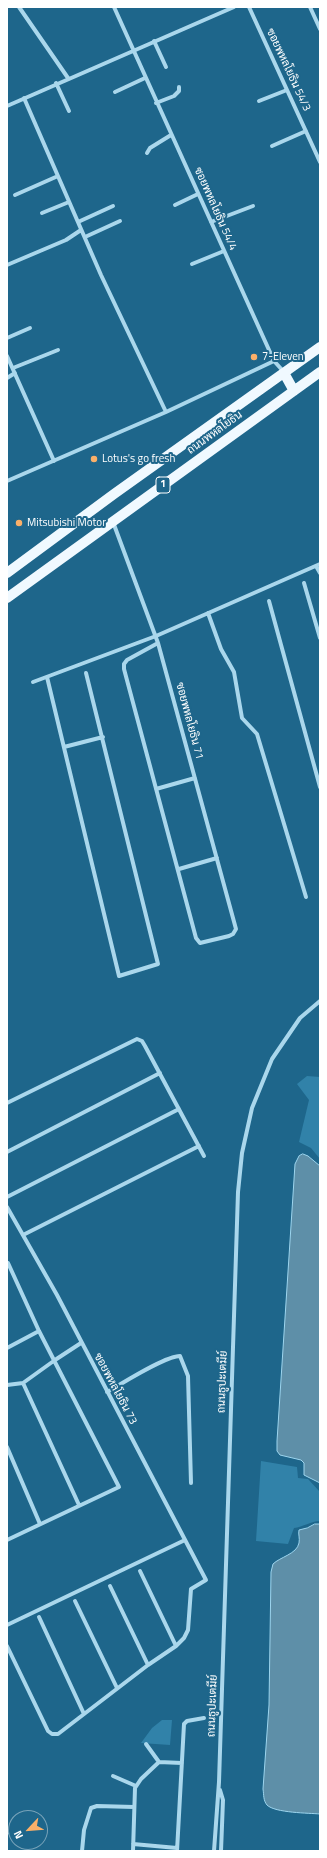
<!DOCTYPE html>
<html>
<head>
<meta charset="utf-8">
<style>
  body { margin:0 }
  #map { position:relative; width:327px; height:1858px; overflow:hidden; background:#1e668b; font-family:"Titillium Web",sans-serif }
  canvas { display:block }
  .frame { position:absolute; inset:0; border:8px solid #fff; pointer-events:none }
  .north { position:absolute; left:8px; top:1810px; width:40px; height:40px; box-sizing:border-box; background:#1e668b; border:1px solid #78a3b9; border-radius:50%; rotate:244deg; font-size:11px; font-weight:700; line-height:16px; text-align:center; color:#fff }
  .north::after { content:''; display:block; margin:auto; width:14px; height:18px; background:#fbb069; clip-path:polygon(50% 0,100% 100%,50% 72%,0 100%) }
</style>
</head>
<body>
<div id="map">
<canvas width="327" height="1858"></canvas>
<div class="frame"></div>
<div class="north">N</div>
</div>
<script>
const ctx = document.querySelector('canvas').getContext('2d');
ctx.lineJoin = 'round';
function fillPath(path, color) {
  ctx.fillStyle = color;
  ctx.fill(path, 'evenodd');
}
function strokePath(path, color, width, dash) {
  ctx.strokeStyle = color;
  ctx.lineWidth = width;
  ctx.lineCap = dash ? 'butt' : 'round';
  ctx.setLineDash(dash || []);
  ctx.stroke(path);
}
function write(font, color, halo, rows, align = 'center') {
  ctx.font = font + ' "Titillium Web",Sarabun,sans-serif';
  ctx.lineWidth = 4;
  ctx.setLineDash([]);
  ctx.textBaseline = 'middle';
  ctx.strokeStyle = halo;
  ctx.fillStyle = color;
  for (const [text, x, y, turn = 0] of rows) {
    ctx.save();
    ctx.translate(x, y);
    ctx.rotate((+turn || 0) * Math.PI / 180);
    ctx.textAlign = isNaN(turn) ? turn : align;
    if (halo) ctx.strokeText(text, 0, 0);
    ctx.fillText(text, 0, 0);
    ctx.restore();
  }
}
fillPath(new Path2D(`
  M307,1076L320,1077V1159L311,1148L299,1142L309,1100L297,1084Z
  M261,1461L297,1467L298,1478L308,1479L320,1492V1521C311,1521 303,1527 294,1528L288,1544L256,1541Z
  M162,1720H172L170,1745L141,1743L152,1728Z`), '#3182a9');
const water = new Path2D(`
  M303,1154L308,1156L320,1166V1483L304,1475V1463L301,1460L280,1455L277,1451V1441L295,1164L299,1156Z
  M315,1524H320V1814C309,1813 275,1813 267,1805C263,1800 264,1795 263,1789L269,1705L271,1572L273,1564C280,1557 297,1554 299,1543C300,1538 298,1534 299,1530L307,1528Z`);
fillPath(water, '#5e8fa8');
strokePath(water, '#9dd5ee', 1);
strokePath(new Path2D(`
  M19,7L68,78
  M114,7L274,361L284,372
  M249,7L320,162
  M310,7L320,29
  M154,41L166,67
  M56,83L69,111
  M115,92L145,78
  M24,98L101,275L166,412
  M259,101L287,90
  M156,103L174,96L179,91V87
  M7,106L234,7
  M272,146L306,131
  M147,153L150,148L171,135
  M15,195L58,176
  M175,205L198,194
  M42,213L69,202
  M78,222L113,206
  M211,222L253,206
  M85,237L120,221
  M192,264L224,251
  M7,265L66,240L81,230
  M7,338L30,328
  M7,356L54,461
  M13,368L58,350
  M7,378L15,373
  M7,481L166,412L274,361
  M113,522L158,643L236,929L233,934L229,936L200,943L196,938L124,669V664L127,660L158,643
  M316,566L320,573
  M304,583L320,638
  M269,601L320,787
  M208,613L221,649L234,672L242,718L257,734L306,897
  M47,677L119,976L158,964L86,673
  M33,682L156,636L320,564
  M64,747L103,737
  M156,789L195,778
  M179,869L217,858
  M7,1103L137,1039L142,1041L145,1046L204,1156
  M7,1152L160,1073
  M7,1197L179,1109
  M7,1207L57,1295L206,1580L191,1589L188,1630L184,1638L176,1646L148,1665L58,1734H52L48,1731L7,1646
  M23,1235L199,1146
  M7,1348L39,1331
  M23,1383L79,1505
  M7,1385L23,1383L55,1360L81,1343
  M107,1392C123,1383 165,1356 180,1356L188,1376L191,1483
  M7,1447L40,1524
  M7,1540L119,1487L39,1331L8,1263
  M140,1571L176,1646
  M110,1586L148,1665
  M75,1601L117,1688
  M39,1617L84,1714
  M7,1625L185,1540
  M146,1744L159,1762
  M113,1776L136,1786
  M220,1790L223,1800L221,1851
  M7,1833L16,1826
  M133,1844L177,1848
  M82,1851L84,1830L91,1808L97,1806L134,1807
  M133,1851L135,1788L141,1779L159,1762L182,1763
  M177,1851L184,1724L187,1721L204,1718
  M214,1851L219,1782L238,1192L242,1153L252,1108L272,1059L300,1018L320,1001`), '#aad7ec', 4);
strokePath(new Path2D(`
  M284,373L294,391
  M7,573L114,494L320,347
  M7,598L320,372`), '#f0f9ff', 10);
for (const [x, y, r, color] of [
  [254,357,4,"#fbb069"],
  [94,459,4,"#fbb069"],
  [19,523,4,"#fbb069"]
]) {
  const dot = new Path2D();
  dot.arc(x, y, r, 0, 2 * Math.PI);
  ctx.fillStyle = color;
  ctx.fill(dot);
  strokePath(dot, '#1e668b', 1.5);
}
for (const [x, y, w] of [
  [163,485,14]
]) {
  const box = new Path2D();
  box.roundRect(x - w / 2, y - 8, w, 16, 3);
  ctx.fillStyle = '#1e668b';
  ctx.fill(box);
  strokePath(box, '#fff', 1);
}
write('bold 10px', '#fff', null, [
  ["1",163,485]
]);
write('11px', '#fff', '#1e668b', [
  ["ซอยพหลโยธิน 54/3",288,70,65],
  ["ซอยพหลโยธิน 54/4",215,209,66],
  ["ถนนพหลโยธิน",215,433,-36],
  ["ซอยพหลโยธิน 71",189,721,75],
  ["ถนนธูปะเตมีย์",223,1382,-88],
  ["ซอยพหลโยธิน 73",115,1389,62],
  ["ถนนธูปะเตมีย์",213,1706,-88]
]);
write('11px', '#fff', '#1e668b', [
  ["7-Eleven",262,357],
  ["Lotus's go fresh",102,459],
  ["Mitsubishi Motor",27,523]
], 'left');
</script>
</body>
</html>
